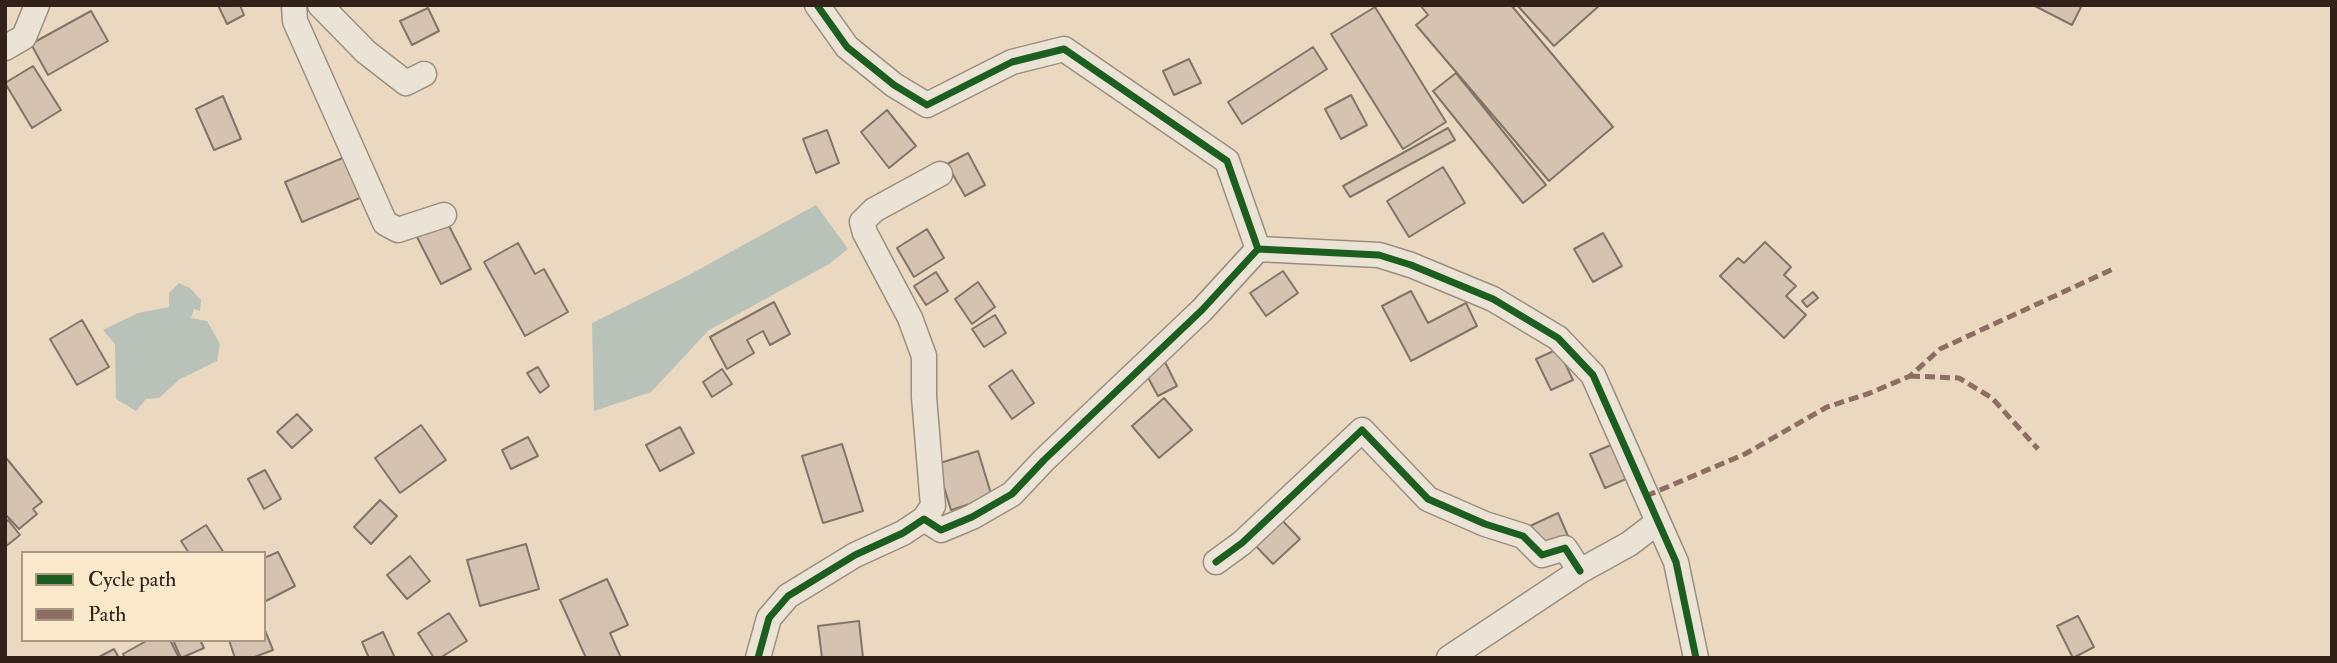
<!DOCTYPE html>
<html>
<head>
<meta charset="utf-8">
<style>
  body { margin:0 }
  #map { position:relative; width:2337px; height:663px; overflow:hidden; background:#ead8c0; font-family:"IM FELL Double Pica",serif }
  canvas { display:block }
  .frame { position:absolute; inset:0; border:7px solid #312119; pointer-events:none }
  .legend { position:absolute; left:21px; top:551px; width:245px; height:91px; box-sizing:border-box; background:#fce8cb; border:2px solid #ab9884; margin:0; padding:9px 12px; list-style:none; font-size:21px; color:#312119 }
  .legend li { display:flex; align-items:center; gap:14px; height:35px }
  .legend b { width:35px; border:2px solid #ab9884 }
</style>
</head>
<body>
<div id="map">
<canvas width="2337" height="663"></canvas>
<div class="frame"></div>
<ul class="legend">
<li><b style="height:9px;background:#1b5e20"></b>Cycle path</li>
<li><b style="height:9px;background:#8d6e63"></b>Path</li>
</ul>
</div>
<script>
const ctx = document.querySelector('canvas').getContext('2d');
ctx.lineJoin = 'round';
function fillPath(path, color) {
  ctx.fillStyle = color;
  ctx.fill(path, 'evenodd');
}
function strokePath(path, color, width, dash) {
  ctx.strokeStyle = color;
  ctx.lineWidth = width;
  ctx.lineCap = dash ? 'butt' : 'round';
  ctx.setLineDash(dash || []);
  ctx.stroke(path);
}
fillPath(new Path2D(`
  M816,205L848,249L829,264L709,330L651,392L594,411L592,323L687,276Z
  M179,283L190,288L201,300L200,311L194,309L191,318L207,321L220,344L217,361L180,379L159,398L146,399L136,411L116,399L115,344L103,330L138,313L169,307V293Z`), '#b8c2b9');
const building = new Path2D(`
  M218,5H240L244,15L227,24Z
  M1420,5H1511L1613,127L1549,181L1416,25L1428,15Z
  M1517,5H1600L1554,46Z
  M2033,5H2082L2072,25Z
  M1375,7L1446,122L1403,149L1331,34Z
  M428,8L439,31L412,45L400,21Z
  M91,11L108,41L48,75L31,44Z
  M1313,47L1327,69L1242,124L1228,102Z
  M1189,59L1201,83L1174,95L1163,71Z
  M33,66L61,110L32,128L5,83Z
  M1456,73L1546,185L1523,203L1433,91Z
  M1351,95L1367,125L1341,139L1325,109Z
  M223,96L241,139L214,150L196,109Z
  M887,110L916,146L889,168L861,132Z
  M1448,128L1455,140L1350,197L1343,186Z
  M827,130L839,163L816,173L803,139Z
  M968,153L985,185L965,196L947,164Z
  M350,155L367,195L302,222L285,182Z
  M1443,167L1465,203L1409,237L1387,201Z
  M447,222L471,269L441,284L417,237Z
  M927,229L944,258L914,277L897,248Z
  M1603,233L1622,266L1593,282L1574,249Z
  M1765,242L1791,267L1784,275L1796,286L1786,296L1806,315L1784,338L1720,276L1738,258L1744,263Z
  M518,243L535,274L544,269L568,312L525,336L484,262Z
  M1283,271L1298,293L1266,316L1250,293Z
  M936,272L948,291L926,305L914,286Z
  M978,282L995,307L972,324L955,299Z
  M1411,291L1428,323L1466,303L1477,326L1411,361L1382,306Z
  M1813,292L1818,298L1807,307L1802,301Z
  M774,302L790,334L770,345L763,331L747,340L754,353L727,369L710,337Z
  M995,315L1006,333L984,347L972,329Z
  M82,320L109,367L77,385L50,339Z
  M1558,349L1573,380L1551,390L1536,359Z
  M1165,362L1177,386L1158,396L1145,372Z
  M538,367L549,386L540,393L527,373Z
  M722,369L732,384L712,397L703,382Z
  M1012,370L1034,403L1012,419L989,386Z
  M1164,398L1192,430L1159,458L1132,426Z
  M297,414L312,430L292,448L277,432Z
  M421,425L446,460L400,493L375,458Z
  M680,427L694,453L660,471L646,445Z
  M528,437L538,456L511,469L502,450Z
  M842,444L863,511L823,523L802,456Z
  M1611,445L1626,479L1605,488L1590,454Z
  M978,451L992,497L951,510L937,464Z
  M7,459L42,502L33,509L37,514L19,529L5,514V460Z
  M265,470L281,499L264,509L248,479Z
  M380,500L397,516L371,544L354,527Z
  M1558,513L1568,536L1542,549L1530,526Z
  M1278,516L1300,539L1273,564L1251,541Z
  M8,520L20,535L5,547V523Z
  M206,525L224,553H189L181,541Z
  M526,544L539,589L480,606L467,560Z
  M278,552L295,586L264,602V558Z
  M410,556L430,581L407,599L387,575Z
  M607,579L628,625L610,633L621,658H586L560,600Z
  M449,613L467,641L440,658H434L418,633Z
  M2078,616L2094,647L2073,658L2057,626Z
  M859,621L863,658H822L818,626Z
  M264,628L273,650L252,658H235L229,640H264Z
  M383,632L395,658H369L362,642Z
  M148,640H170L179,658H125L123,654Z
  M173,640H200L204,648L181,658Z
  M114,649L119,658H97Z`);
fillPath(building, '#d6c2b1');
strokePath(building, '#807569', 2);
const minor = new Path2D(`
  M294,5L295,21L385,223L398,230L444,215
  M320,5L366,52L406,83L424,74
  M817,5L847,47L894,85L927,105L1012,62L1064,49L1227,161L1258,249
  M5,48L24,37L37,5
  M1258,249L1379,255L1411,265L1493,299L1558,338L1593,375L1676,562L1696,658
  M924,519L933,506L924,397V356L910,318L865,233L862,222L874,210L940,174
  M1216,562L1242,543L1362,430L1428,499L1485,524L1523,536L1542,555L1565,548L1580,571
  M758,658L769,618L788,596L855,555L903,533L924,519L941,530L972,517L1012,494L1044,460L1202,310L1258,249
  M1449,658L1580,571L1629,544L1658,522`);
strokePath(minor, '#9a8e7f', 27);
strokePath(minor, '#ece3d7', 24);
strokePath(new Path2D(`
  M1910,376L1959,378L1992,398L2038,449
  M1646,496L1745,454L1827,407L1870,393L1910,376L1940,349L2113,269`), '#8d6e63', 5, [10, 5]);
strokePath(new Path2D(`
  M817,5L847,47L894,85L927,105L1012,62L1064,49L1227,161L1258,249
  M1258,249L1379,255L1411,265L1493,299L1558,338L1593,375L1676,562L1696,658
  M1216,562L1242,543L1362,430L1428,499L1485,524L1523,536L1542,555L1565,548L1580,571
  M758,658L769,618L788,596L855,555L903,533L924,519L941,530L972,517L1012,494L1044,460L1202,310L1258,249`), '#1b5e20', 7);
</script>
</body>
</html>
